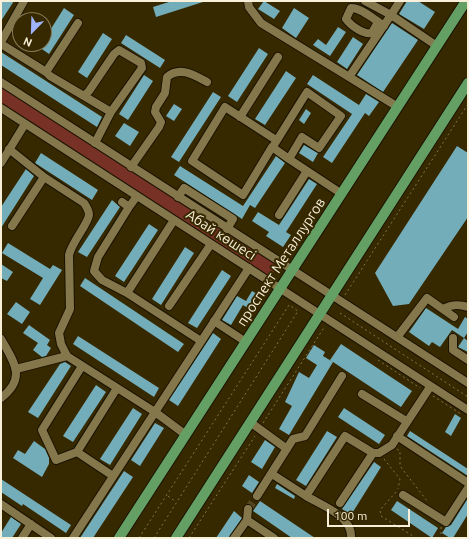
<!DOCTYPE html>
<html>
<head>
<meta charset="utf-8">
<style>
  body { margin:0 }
  #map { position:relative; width:469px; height:539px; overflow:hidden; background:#362900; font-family:Ubuntu,sans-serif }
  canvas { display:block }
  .frame { position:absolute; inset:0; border:2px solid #f8f0d9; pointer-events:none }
  .north { position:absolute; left:12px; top:12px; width:40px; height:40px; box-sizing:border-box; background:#362900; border:1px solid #847957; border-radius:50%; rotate:203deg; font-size:11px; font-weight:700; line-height:16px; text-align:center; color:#f8f0d9 }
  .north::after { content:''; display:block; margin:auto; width:14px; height:18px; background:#9fb3fd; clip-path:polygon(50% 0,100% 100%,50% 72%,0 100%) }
  .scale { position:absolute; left:327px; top:509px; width:83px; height:18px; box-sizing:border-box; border:2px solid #f8f0d9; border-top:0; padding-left:5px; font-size:12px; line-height:14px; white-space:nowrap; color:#f8f0d9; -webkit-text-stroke:3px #362900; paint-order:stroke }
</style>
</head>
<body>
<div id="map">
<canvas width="469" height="539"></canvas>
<div class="frame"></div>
<div class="north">N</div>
<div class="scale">100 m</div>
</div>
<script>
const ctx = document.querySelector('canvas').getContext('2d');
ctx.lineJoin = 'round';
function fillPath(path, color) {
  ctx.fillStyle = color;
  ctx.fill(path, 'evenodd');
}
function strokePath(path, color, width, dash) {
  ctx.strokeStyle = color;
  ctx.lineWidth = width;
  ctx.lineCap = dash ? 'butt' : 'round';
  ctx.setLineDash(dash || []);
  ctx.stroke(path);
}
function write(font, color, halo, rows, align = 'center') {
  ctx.font = font + ' Ubuntu,sans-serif';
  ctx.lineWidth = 4;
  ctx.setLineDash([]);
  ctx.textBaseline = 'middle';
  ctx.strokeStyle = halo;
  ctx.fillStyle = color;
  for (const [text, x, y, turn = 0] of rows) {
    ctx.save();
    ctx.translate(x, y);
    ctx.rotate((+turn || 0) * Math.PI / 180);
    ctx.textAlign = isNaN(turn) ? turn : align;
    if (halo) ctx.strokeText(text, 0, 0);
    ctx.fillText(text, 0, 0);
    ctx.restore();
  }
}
fillPath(new Path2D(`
  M1,86L278,266L270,277L1,103Z`), '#773125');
fillPath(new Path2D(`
  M2,1H14L1,21V3Z
  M172,1H203V2L156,17L153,7Z
  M264,1L280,11L274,19L258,9Z
  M407,1H418L435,12L424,29L399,14Z
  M64,8L74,15L49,54L39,47L41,44H44V40Z
  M294,8L309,18L296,38L282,28Z
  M392,23L418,40L383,92L357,75Z
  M338,27L346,32L330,56L313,45L318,39L326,45Z
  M103,33L112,39L87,78L78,72Z
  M126,35L165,60L160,68L121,43Z
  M353,37L363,44L347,69L337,62Z
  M259,48L268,54L237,102L228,96Z
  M1,52L102,117L97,127L1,65Z
  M286,71L296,78L265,125L255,119Z
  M144,75L153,81L128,120L119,114Z
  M313,75L359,105L366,94L379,102L369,116L365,113L332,163L323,157L352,114L307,84Z
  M213,92L221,97L179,162L171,157Z
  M174,104L182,109L174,121L166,116Z
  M306,109L311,113L304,124L299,120Z
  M124,123L139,132L130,146L115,136Z
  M304,145L318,153L313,162L299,153Z
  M457,146L468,153V217L409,304L393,306L375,273Z
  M41,153L98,190L92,200L35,163Z
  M276,156L285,163L255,208L250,205L242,219L174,175L180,166L243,206Z
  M26,169L34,176L1,228V207Z
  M309,179L317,184L286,232L291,235L283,247L266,236L269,232L252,221L258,212L279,225Z
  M112,200L120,207L87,257L78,252Z
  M149,224L158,230L124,282L115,276Z
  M8,243L50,269L53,265L62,270L40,305L30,299L43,278L2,253Z
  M185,247L194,253L161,305L152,299Z
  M1,264L13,272L7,281L1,278Z
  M222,270L231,276L197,328L188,323Z
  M85,278L184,344L178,352L80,286Z
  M252,291L259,295L251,310L243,305L231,325L222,320L237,296L246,301Z
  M16,302L30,312L22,324L7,314Z
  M426,308L458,329L465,317L468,319V332L464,338L452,330L440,347L432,342L429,346L409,332Z
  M29,325L50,340L47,345L51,348L46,356L42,357L33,350L38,343L23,333Z
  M213,333L221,339L178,406L169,400Z
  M78,336L159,388L154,397L73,344Z
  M464,338L468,341V352L458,347Z
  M341,344L412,391L401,407L330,360Z
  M314,345L325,352L323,356L333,362L289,435L279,429L292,406L285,402L299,372L309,378L317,365L306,358Z
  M65,362L71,366L38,418L28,412L60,364Z
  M96,385L106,392L73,442L63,436Z
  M133,408L142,414L110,465L100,459Z
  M344,408L385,435L379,444L338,417Z
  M455,414L461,418L451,436L445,432Z
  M155,423L164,428L140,466L131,460Z
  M327,431L337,437L306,486L296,480Z
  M410,431L468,469V476L407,436Z
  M265,440L275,447L262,469L251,462Z
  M34,441L45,449L49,458V464L42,477L13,458L18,450L25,454Z
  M374,462L381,467L351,515L342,509Z
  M124,471L133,477L93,538H80Z
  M249,475L259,482L252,493L242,486Z
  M1,479L71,525L66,533L23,504L22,506L1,492Z
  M277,484L295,496L294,499L275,488Z
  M468,498V514L453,538H450L442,533L446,527L451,525Z
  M260,501L315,538H292L253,511Z
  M397,501L438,528L432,538L391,510Z
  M234,511L242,518L229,538H216Z
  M11,517L21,524L12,538H1V533Z`), '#73adb9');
strokePath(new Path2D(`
  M248,509L257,496`), '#534721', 8, [8, 4]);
const minor = new Path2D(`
  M248,1L249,7L261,23L398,107
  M365,1L391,15L400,1
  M378,22L372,33C364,35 351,26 346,19L351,8C362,8 375,20 384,26
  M1,42L24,1
  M1,44L46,72L50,76L111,112L95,143
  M46,72L78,23
  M349,77L391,15L437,46
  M1,82L468,383
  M84,96L89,91L114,54L119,50L141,63L142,68L111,112
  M1,108L468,410
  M240,117L278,57
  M276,140L225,107L192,161L243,195L272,147L289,159
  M274,145L307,92L341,116L319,148L302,137L289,159L342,194
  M9,149L44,177L84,203C86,206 89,210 89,215C88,224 72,242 69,255L70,309L59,333L61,344L67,356
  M1,163L25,124
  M131,167L159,127L161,122L155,112L156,107L165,93L167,77C180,66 194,75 207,82
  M178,197L184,188L233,219L227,229
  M122,202L129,207L137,196
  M129,207L98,257L94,271L102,280L127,293L201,341
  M279,215L307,171
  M12,226L44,177
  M127,293L174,220
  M169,306L211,244
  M443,309C452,304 459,304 468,307
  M214,321L246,342
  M398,336L427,298L454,317
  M453,338V350L468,360
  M1,339C14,362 27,378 1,398
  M82,366L42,430L56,460L77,452L113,476
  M16,369L67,356L155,412L186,435
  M362,394L406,421
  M250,422L287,449
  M397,436L468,483
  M77,452L117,388
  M373,453H379L392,445L430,387
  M272,474L306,496L345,436L373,453L340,503
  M403,495L446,522L468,488
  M257,496L293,439L305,436L342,376
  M306,496C321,505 353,516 351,538
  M1,504L51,538
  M247,520L248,509
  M22,538L31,524
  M73,538L249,268
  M234,538L247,520L274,538`);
const major = new Path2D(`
  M119,538L466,1
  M176,538L468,83`);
strokePath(minor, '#1a1300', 10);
strokePath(major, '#1a1300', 12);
strokePath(new Path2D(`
  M345,295L468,104
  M340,313L468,397
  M378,360L420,388
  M433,396L461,414
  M263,423L325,326
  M397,449L400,451V466L428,502
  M384,459L400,479L398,489
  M396,492L380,510L381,516L416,538
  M168,496L176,502
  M441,527V538
  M139,538L289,305L298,311L154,538
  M189,538L255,436`), '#807452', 1, [2, 3]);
strokePath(minor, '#85774c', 8);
strokePath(major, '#64a063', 10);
write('14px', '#f8f0d9', '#362900', [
  ["Абай көшесі",221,235,33],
  ["проспект Металлургов",281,262,-57]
]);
</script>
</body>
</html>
